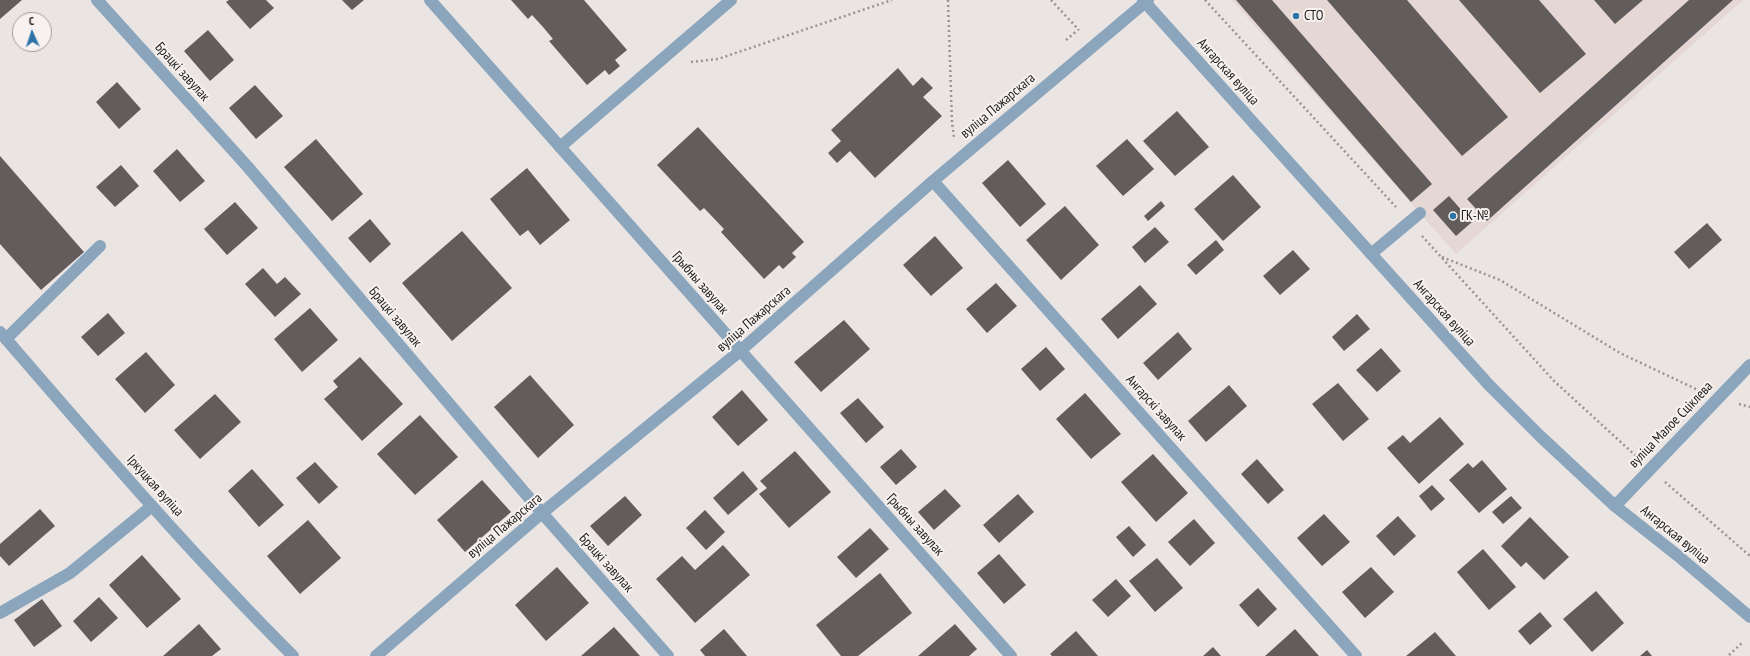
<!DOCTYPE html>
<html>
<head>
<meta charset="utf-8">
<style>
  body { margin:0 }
  #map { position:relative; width:1750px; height:656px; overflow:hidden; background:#eae4e3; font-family:"PT Sans Narrow",sans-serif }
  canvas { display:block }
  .north { position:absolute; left:12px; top:12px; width:40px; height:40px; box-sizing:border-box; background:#f7f2f0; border:1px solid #a09c9a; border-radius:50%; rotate:357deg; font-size:11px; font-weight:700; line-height:16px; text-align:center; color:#1d1b1a }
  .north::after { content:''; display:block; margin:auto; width:14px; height:18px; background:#2d73a8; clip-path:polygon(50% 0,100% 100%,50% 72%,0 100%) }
</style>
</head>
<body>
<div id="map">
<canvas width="1750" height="656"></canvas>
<div class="north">С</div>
</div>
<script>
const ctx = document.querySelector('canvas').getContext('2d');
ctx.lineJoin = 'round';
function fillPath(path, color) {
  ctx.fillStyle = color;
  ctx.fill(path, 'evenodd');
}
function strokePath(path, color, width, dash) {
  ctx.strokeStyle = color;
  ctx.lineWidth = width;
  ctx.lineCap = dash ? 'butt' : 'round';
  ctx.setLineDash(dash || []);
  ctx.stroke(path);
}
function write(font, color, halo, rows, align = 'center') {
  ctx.font = font + ' "PT Sans Narrow",sans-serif';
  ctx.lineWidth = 4;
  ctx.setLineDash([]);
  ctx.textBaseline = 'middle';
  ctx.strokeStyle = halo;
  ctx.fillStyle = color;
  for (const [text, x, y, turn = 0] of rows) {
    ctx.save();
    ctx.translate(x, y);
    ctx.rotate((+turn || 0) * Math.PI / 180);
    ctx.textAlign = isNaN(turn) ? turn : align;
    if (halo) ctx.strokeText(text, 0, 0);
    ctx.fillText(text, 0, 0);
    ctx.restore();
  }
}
fillPath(new Path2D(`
  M1232,0H1743L1456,254Z`), '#e5d7d3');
fillPath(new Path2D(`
  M0,0H22L0,19Z
  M229,0H266L274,8L250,29L226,2Z
  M342,0H364L352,10Z
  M511,0H584L627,50L615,60L620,66L609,75L605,70L587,85L549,41L553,39L543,27L532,15L528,19Z
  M1236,0H1272L1432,184L1411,202Z
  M1327,0H1407L1508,117L1462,156Z
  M1459,0H1539L1586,54L1540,93Z
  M1594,0H1643L1615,24Z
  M1689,0H1733L1487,221L1467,199Z
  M208,30L234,60L210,81L184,51Z
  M898,68L913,86L922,77L933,88L923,97L942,116L875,178L850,151L837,163L828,153L841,141L831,130Z
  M117,82L141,109L119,129L96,102Z
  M255,85L283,116L256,139L229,108Z
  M1177,111L1209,147L1175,176L1143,141Z
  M698,127L804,242L792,253L796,257L783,269L779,265L764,279L721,232L724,229L704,208L700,211L657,165Z
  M316,139L363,194L332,221L284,167Z
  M1127,139L1154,169L1123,196L1096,166Z
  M177,149L205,181L180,202L153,171Z
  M0,156L84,252L41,290L0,244Z
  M1008,160L1046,204L1020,227L982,183Z
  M121,165L139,186L115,207L96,187Z
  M527,168L570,220L540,245L528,230L520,236L490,199Z
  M1233,175L1261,207L1223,241L1194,209Z
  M1449,196L1472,222L1456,236L1433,210Z
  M1161,201L1165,206L1148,221L1144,216Z
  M235,202L258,228L227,255L204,229Z
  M1065,206L1099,245L1061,280L1026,240Z
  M370,219L391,244L370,263L348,238Z
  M1707,223L1722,240L1689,269L1674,252Z
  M1155,227L1169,242L1145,263L1132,247Z
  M462,231L512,288L452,341L402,283Z
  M935,236L963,268L931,296L903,265Z
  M1216,240L1224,250L1196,275L1187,265Z
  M1293,250L1310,269L1280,295L1263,276Z
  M263,268L277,284L285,277L301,294L275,317L245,284Z
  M996,283L1017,306L987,333L966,309Z
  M1140,285L1157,304L1118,339L1101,319Z
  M310,308L338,340L302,372L274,339Z
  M108,313L125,333L98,356L81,337Z
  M1357,314L1370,329L1344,351L1332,337Z
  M844,320L870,349L821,392L794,362Z
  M1178,332L1192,349L1158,380L1143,363Z
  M1046,347L1065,369L1040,391L1021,369Z
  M1381,348L1401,371L1377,392L1356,370Z
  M146,352L175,385L145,413L115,379Z
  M360,357L403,404L362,441L324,399L338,387L333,381Z
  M530,375L574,425L538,458L494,407Z
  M1338,383L1369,419L1343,441L1312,404Z
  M1229,385L1247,406L1206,442L1188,421Z
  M742,390L768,420L738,446L712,417Z
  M1085,393L1121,434L1091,459L1056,419Z
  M215,394L241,422L200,459L174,430Z
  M858,398L884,427L866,443L840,413Z
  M420,415L458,457L415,495L377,454Z
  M1440,417L1464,444L1419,484L1387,448L1403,435L1410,443Z
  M901,449L917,467L896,485L880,467Z
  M795,451L831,492L789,528L759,494L767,488L760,481Z
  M1153,454L1188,493L1156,522L1121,482Z
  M1257,459L1284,490L1268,504L1241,474Z
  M1482,460L1507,489L1479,513L1449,480L1468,463L1473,468Z
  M315,462L338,487L319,504L296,478Z
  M252,469L284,505L259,527L228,491Z
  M743,471L758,489L728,515L713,498Z
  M482,480L511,512L465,552L437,520Z
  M1432,485L1445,499L1431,511L1419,496Z
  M945,489L961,506L934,530L918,512Z
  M1018,494L1034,512L999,543L983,525Z
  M625,496L642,515L608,546L590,526Z
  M1511,496L1522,508L1503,524L1492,512Z
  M40,509L55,526L9,566L0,556V544Z
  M705,510L725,532L706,550L686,528Z
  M1324,514L1350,542L1322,566L1297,538Z
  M1398,516L1416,536L1394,556L1376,536Z
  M1530,517L1569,557L1544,580L1526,562L1521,567L1501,546Z
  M1194,519L1215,543L1190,566L1168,542Z
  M308,520L341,558L300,594L267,556Z
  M1129,526L1146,545L1133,557L1116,537Z
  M870,528L889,549L856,578L837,557Z
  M723,545L750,575L695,623L656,579L682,556L695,570Z
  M1483,549L1516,587L1489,610L1457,572Z
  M999,554L1026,585L1004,604L977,573Z
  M142,555L181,599L147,628L109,585Z
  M1157,558L1183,588L1155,612L1129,581Z
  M557,567L589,603L546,641L515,605Z
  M1371,567L1394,592L1365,618L1342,592Z
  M880,573L912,613L858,656H841L816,625Z
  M1116,579L1131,596L1108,617L1092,600Z
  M1258,588L1277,609L1258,627L1239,605Z
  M1596,591L1624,623L1592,652L1563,619Z
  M99,597L118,618L91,642L73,621Z
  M42,599L62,626L34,647L14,620Z
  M1540,612L1552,626L1530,645L1518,631Z
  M199,624L221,649L212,656H163Z
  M955,624L977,649L969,656H918Z
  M614,627L640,656H581Z
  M724,629L747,656H705L700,650Z
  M1295,629L1319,656H1265Z
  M1076,631L1098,656H1052L1050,654Z
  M1435,632L1456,656H1406Z
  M1213,647L1221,656H1203Z
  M1647,650L1652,656H1640Z`), '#625d5c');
strokePath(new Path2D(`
  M948,0L952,123L954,137
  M1051,0L1079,30
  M1205,0L1396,207
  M1066,40L1078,30
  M691,62L718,59L892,0
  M1422,236L1554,381L1636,456
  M1442,257L1500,280L1620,353L1698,390
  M1739,404L1750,407
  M1665,482L1750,556
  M1729,655L1743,642`), '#989493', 2.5, [2, 3]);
strokePath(new Path2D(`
  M560,147L731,0
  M1371,254L1420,213
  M6,339L100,246
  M0,613L70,573L152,506`), '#8aa5bc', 12);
strokePath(new Path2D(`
  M97,0L247,166L542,513L668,656
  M430,0L1011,656
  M933,181L1356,656
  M1615,506L1750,365
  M376,656L542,513L740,351L933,181L1148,0`), '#8aa5bc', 12);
strokePath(new Path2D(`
  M1143,0L1489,385L1540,436L1615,506L1677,555L1750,617
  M0,332C95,442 190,553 293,656`), '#8aa5bc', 12);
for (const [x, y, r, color] of [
  [1296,16,4,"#2d73a8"],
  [1453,216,4,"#2d73a8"]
]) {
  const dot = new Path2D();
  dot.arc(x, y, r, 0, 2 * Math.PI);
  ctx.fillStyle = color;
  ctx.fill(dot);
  strokePath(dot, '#f7f2f0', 1.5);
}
write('14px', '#1d1b1a', '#f7f2f0', [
  ["СТО",1304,16],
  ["ГК-№",1461,216]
], 'left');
write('14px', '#1d1b1a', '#f7f2f0', [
  ["Брацкі завулак",182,72,48],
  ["Ангарская вуліца",1228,72,48],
  ["вуліца Пажарскага",998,106,-40],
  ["Грыбны завулак",700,283,49],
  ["Ангарская вуліца",1444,313,48],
  ["Брацкі завулак",395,317,50],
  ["вуліца Пажарскага",754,319,-41],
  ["Ангарскі завулак",1156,408,48],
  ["вуліца Малое Сціклева",1671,425,-46],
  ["Іркуцкая вуліца",155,486,48],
  ["Грыбны завулак",915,525,48],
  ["вуліца Пажарскага",505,526,-40],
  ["Ангарская вуліца",1675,535,39],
  ["Брацкі завулак",606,563,48]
]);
</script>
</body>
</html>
